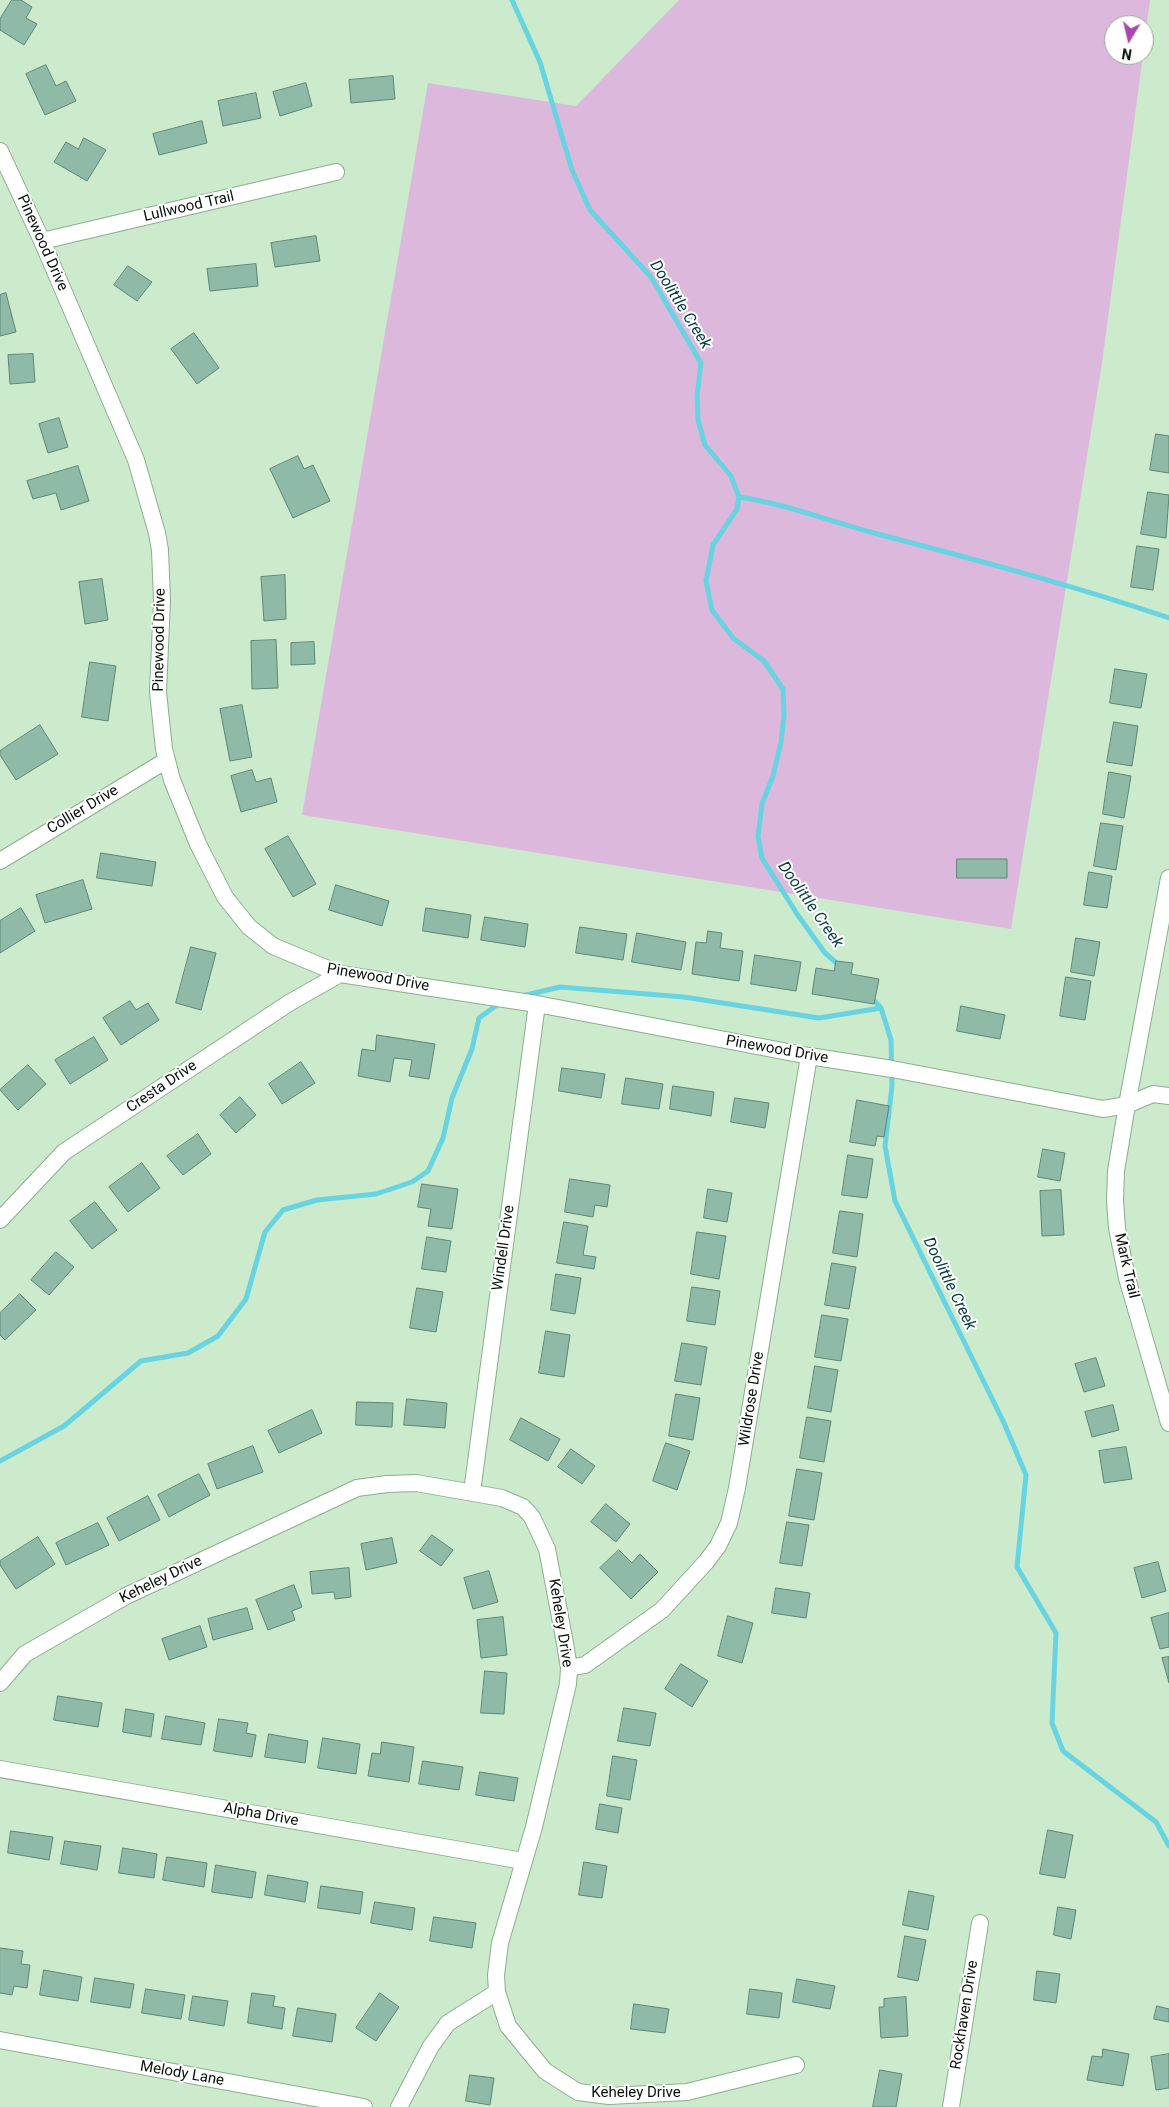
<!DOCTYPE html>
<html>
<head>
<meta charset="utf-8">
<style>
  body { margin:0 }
  #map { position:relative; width:1169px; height:2107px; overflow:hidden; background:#cbebcc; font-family:Roboto,sans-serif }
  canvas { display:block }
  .north { position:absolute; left:1104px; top:15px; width:50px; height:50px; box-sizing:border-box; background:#fff; border:1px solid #9ca09c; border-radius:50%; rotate:189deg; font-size:14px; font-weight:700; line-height:20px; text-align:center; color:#071208 }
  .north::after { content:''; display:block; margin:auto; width:18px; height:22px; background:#aa47ad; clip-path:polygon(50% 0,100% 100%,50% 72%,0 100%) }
</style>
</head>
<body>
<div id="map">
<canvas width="1169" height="2107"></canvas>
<div class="north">N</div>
</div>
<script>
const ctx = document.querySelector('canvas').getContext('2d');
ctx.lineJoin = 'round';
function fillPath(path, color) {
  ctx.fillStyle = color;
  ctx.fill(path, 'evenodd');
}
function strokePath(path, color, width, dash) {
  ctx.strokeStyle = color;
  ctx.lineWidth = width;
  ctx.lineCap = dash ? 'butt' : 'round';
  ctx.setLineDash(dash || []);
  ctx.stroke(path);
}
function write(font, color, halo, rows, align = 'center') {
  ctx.font = font + ' Roboto,sans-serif';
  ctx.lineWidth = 4;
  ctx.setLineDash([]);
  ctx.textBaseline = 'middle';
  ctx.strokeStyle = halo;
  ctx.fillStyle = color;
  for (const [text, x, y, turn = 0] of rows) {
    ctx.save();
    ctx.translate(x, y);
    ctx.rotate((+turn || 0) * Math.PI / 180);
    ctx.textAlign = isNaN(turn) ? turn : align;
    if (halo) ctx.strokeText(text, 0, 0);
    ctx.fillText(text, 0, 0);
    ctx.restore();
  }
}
fillPath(new Path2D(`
  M679,0H1150L1144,46V25H1114V55H1143L1102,363L1011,929L302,815L428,83L576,106Z`), '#dcb9dc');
strokePath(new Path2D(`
  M512,0L540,62L572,170L590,210L651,277L701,363L697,396L698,420L705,445L731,476L739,497L737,509L713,545L706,581L712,610L733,638L764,661L783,689L784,715L781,742L773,776L762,804L758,837L762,858L797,914L825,953L840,966
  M739,497C786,504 829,521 874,533C973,559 1072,585 1169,618
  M522,996L560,987L684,997L819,1018L881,1008
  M871,997L881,1008L891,1040L892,1086L885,1146L895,1201L1004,1423L1026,1475L1017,1567L1056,1633L1052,1723L1063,1751L1156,1822L1169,1846
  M0,1461L64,1426L141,1361L188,1353L218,1336L246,1299L265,1232L283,1210L317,1200L376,1194L412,1182L428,1171L443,1138L452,1098L472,1049L479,1018L500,1003`), '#68d3e1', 5);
const building = new Path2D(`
  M12,0H21L32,7L26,18L37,24L24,45L0,30V19Z
  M46,65L56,86L66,81L76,101L45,115L26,74Z
  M393,76L395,99L351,103L349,80Z
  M306,83L312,106L280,116L273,92Z
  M256,93L261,118L223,126L218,101Z
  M202,121L207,143L159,155L153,134Z
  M84,138L106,150L87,181L54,162L66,142L78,149Z
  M316,236L320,261L275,267L271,243Z
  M256,264L258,286L210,291L207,269Z
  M128,266L152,282L137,301L114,285Z
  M6,293L16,332L0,336V295Z
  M194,333L219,368L197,384L171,349Z
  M33,354L35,382L10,384L8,355Z
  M59,418L68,447L48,453L39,424Z
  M1156,434L1169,436V473L1150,470Z
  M298,456L304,469L313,465L330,501L293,518L270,469Z
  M78,466L89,501L61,510L56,493L33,499L27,481Z
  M1148,492L1169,495L1166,538L1141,534Z
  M1137,546L1159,549L1153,590L1131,587Z
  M285,575L286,619L264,621L261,577Z
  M102,579L108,620L85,624L79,582Z
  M276,640L278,688L252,689L251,641Z
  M314,642L315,664L291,665V643Z
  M90,662L116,666L108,721L82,717Z
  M1115,669L1147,674L1141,708L1110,703Z
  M242,705L252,757L230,761L220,709Z
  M1114,722L1138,726L1132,766L1107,762Z
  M40,725L58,754L16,780L0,755V751Z
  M252,770L256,782L271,778L277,802L241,812L231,776Z
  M1109,772L1131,776L1124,818L1103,814Z
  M1101,823L1123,826L1116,870L1094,866Z
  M288,836L316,884L293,897L265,849Z
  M101,853L156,862L152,886L97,878Z
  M957,859H1007V878H957Z
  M1089,872L1112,876L1107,908L1084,905Z
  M83,880L92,909L45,923L36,895Z
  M336,885L389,901L382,926L329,910Z
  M21,908L35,931L0,953V921Z
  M426,908L471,915L468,938L423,931Z
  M485,917L528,924L525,947L481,940Z
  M580,927L627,934L623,960L576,953Z
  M708,931L722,933L720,948L743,951L739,981L692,974L696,942L706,943Z
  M637,933L686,942L681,970L632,962Z
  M1076,938L1100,942L1094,976L1071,972Z
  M191,947L216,953L201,1010L176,1003Z
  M755,955L801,962L796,991L751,984Z
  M836,961L853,963L851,974L879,979L874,1004L812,994L816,968L834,971Z
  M1066,977L1091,981L1085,1020L1060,1016Z
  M130,1001L136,1010L148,1003L159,1020L121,1045L103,1018Z
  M961,1006L1005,1015L1000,1039L957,1031Z
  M377,1035L435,1044L429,1079L409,1076L412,1060L394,1058L390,1082L358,1076L362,1049L375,1051Z
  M94,1037L108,1060L70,1084L55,1060Z
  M301,1062L315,1083L282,1104L269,1084Z
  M28,1065L46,1084L18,1110L0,1090Z
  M562,1068L605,1074L601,1098L559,1091Z
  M626,1078L663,1084L659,1109L622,1104Z
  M673,1086L714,1092L711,1116L670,1109Z
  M240,1097L256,1115L236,1133L220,1115Z
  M735,1098L769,1103L765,1128L731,1122Z
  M857,1100L889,1106L884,1137L877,1136L875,1146L850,1142Z
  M198,1134L211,1154L183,1175L167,1156Z
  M1043,1149L1065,1153L1060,1181L1038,1177Z
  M848,1155L873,1159L867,1198L842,1195Z
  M142,1163L160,1188L128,1212L109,1187Z
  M570,1179L610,1185L607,1207L595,1205L593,1217L565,1212Z
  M422,1184L458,1189L452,1229L428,1226L431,1209L418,1207Z
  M708,1189L732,1193L727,1222L704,1218Z
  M1061,1190L1064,1235L1042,1236L1040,1191Z
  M95,1202L117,1230L92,1249L70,1221Z
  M840,1211L863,1214L857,1257L833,1253Z
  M564,1222L588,1226L583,1255L596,1257L594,1269L557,1263Z
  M697,1232L726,1236L719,1279L691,1274Z
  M427,1237L451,1241L446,1272L422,1269Z
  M56,1252L74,1267L49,1295L31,1280Z
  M832,1263L856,1267L849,1309L825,1305Z
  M556,1274L581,1278L575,1314L551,1310Z
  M692,1287L720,1291L715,1325L687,1321Z
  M417,1288L443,1292L436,1332L410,1328Z
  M20,1294L36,1310L5,1340L0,1335V1313Z
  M822,1315L848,1319L841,1361L815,1357Z
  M546,1331L570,1335L564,1377L539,1373Z
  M682,1343L707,1347L701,1385L675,1381Z
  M1096,1358L1105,1386L1084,1392L1075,1364Z
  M815,1366L838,1370L831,1412L808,1408Z
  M676,1394L700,1398L693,1440L669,1436Z
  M407,1399L447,1403L445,1428L404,1425Z
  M357,1402L393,1403L392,1427L356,1425Z
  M1113,1405L1119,1430L1092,1437L1085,1412Z
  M312,1410L322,1433L279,1453L268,1431Z
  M807,1417L831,1421L824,1462L800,1458Z
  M521,1418L560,1439L548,1461L510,1440Z
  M666,1443L690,1451L677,1490L653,1481Z
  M253,1446L263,1472L217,1489L208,1464Z
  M1126,1447L1132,1479L1104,1483L1099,1451Z
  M571,1449L595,1466L582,1484L558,1467Z
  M797,1469L822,1473L814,1520L789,1516Z
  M199,1474L210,1495L169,1517L158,1495Z
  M148,1496L160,1520L119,1541L107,1518Z
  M606,1504L630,1524L616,1542L591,1522Z
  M787,1522L809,1525L802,1566L780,1563Z
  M98,1523L109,1545L66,1565L56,1543Z
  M432,1535L453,1550L441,1566L420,1551Z
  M38,1537L55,1564L16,1589L0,1565V1561Z
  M392,1538L397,1563L366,1570L361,1544Z
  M619,1550L632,1563L640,1554L658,1572L631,1599L600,1568Z
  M1158,1562L1166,1591L1142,1598L1134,1568Z
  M349,1568L351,1597L335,1599L334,1592L312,1594L310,1572Z
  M489,1571L498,1602L473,1609L464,1578Z
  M294,1585L302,1607L292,1611L295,1620L268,1630L256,1600Z
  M776,1588L810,1593L806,1618L772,1613Z
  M247,1608L253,1629L213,1640L208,1619Z
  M1169,1613V1647L1160,1649L1151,1618Z
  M728,1616L753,1623L742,1663L718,1656Z
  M503,1617L507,1655L481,1658L477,1620Z
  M200,1626L207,1647L169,1660L162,1639Z
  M1169,1657V1683L1162,1658Z
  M681,1664L708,1681L692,1707L665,1689Z
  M485,1671L507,1673L504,1714L481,1713Z
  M58,1696L102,1703L98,1727L54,1720Z
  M624,1708L656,1713L650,1746L618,1741Z
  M126,1709L154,1714L151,1737L123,1732Z
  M166,1716L205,1723L201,1745L162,1739Z
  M219,1719L248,1723L246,1733L256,1735L252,1757L214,1751Z
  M269,1734L308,1741L305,1763L265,1757Z
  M323,1738L360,1744L356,1774L318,1768Z
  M382,1742L414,1747L409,1782L368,1776L372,1753L380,1754Z
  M613,1756L637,1760L630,1800L607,1796Z
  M423,1761L463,1767L459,1790L419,1784Z
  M480,1772L518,1778L514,1801L476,1795Z
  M600,1804L622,1808L618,1833L596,1829Z
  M1048,1830L1073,1835L1065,1878L1040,1874Z
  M11,1831L53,1837L49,1860L8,1853Z
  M65,1841L101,1846L97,1870L61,1864Z
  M123,1848L157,1854L154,1878L119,1873Z
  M167,1857L207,1863L204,1887L163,1880Z
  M584,1862L607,1866L602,1898L579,1895Z
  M216,1865L256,1872L252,1898L212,1892Z
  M268,1875L308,1882L305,1902L265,1895Z
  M321,1886L363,1892L360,1914L318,1908Z
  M909,1891L934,1896L928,1930L903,1925Z
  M375,1902L415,1908L412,1930L371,1923Z
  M1058,1907L1076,1910L1071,1939L1054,1935Z
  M434,1917L476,1923L472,1948L430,1941Z
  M905,1936L926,1940L918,1981L898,1977Z
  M0,1948L23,1951L21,1964L30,1965L27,1988L14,1986L12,1995L0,1993Z
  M44,1970L82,1977L78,2001L40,1995Z
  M1037,1971L1060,1974L1056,2003L1034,2000Z
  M95,1978L134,1984L130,2008L91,2002Z
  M797,1979L835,1986L830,2009L793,2002Z
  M146,1989L185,1995L181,2019L142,2013Z
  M750,1989L782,1993L779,2018L747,2014Z
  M252,1993L275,1996L273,2006L285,2008L282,2029L248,2023Z
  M380,1993L399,2007L376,2041L356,2028Z
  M193,1996L228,2001L224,2026L189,2020Z
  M906,1997L908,2036L881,2038L879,2007H884V1999Z
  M634,2004L669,2009L665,2033L631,2029Z
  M1157,2006L1169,2009V2022L1154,2019Z
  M298,2008L336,2014L332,2042L293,2036Z
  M1103,2049L1129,2054L1123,2086L1087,2080L1092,2056L1102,2057Z
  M1169,2054V2088L1156,2090L1151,2057Z
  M880,2070L902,2074L896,2107H873Z
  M470,2075L494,2078L490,2105L466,2101Z`);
fillPath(building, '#8ebaa7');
strokePath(building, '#5d8675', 1);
const street = new Path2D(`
  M0,151L42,241L136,460L157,533L160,550L162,600L158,692L164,749L172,780L198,844L225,897L249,927L273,946L340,974L537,1004L809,1056L892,1069L1103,1109L1127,1105L1169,878
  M42,241L336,172
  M0,861L167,760
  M1169,1096L1153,1094L1127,1105L1116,1171L1115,1201L1117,1228L1127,1278L1169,1423
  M0,1220L64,1152L289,1003L340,974
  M472,1492L537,1004
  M569,1668L585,1665L662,1610L706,1562L718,1546L729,1523L737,1488L809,1056
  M0,1683L25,1654L126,1596L357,1488L387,1484L416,1483L502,1498L523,1507L532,1517L547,1549L565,1643L569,1668L568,1684L534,1827L500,1943L496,1975L497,1992L508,2026L545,2071L578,2092L609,2096L687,2092L796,2065
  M0,1769L523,1861
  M0,2040L364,2107
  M399,2107L431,2046L448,2023L497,1992
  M951,2107L980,1923`);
strokePath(street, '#8ead90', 18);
strokePath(street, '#fff', 16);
write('15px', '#071208', '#fff', [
  ["Lullwood Trail",189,207,-13],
  ["Pinewood Drive",42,243,66],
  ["Pinewood Drive",160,640,-89],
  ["Collier Drive",83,810,-31],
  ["Pinewood Drive",378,978,10],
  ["Pinewood Drive",777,1050,10],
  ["Cresta Drive",162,1087,-34],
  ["Windell Drive",504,1248,-82],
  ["Mark Trail",1126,1266,77],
  ["Wildrose Drive",752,1399,-81],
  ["Keheley Drive",161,1580,-26],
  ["Keheley Drive",560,1623,81],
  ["Alpha Drive",261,1815,10],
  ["Rockhaven Drive",965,2015,-81],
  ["Melody Lane",182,2074,10],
  ["Keheley Drive",636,2093]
]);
write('italic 16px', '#073b41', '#fff', [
  ["Doolittle Creek",680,305,58],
  ["Doolittle Creek",810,905,55],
  ["Doolittle Creek",949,1284,64]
]);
</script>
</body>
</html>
